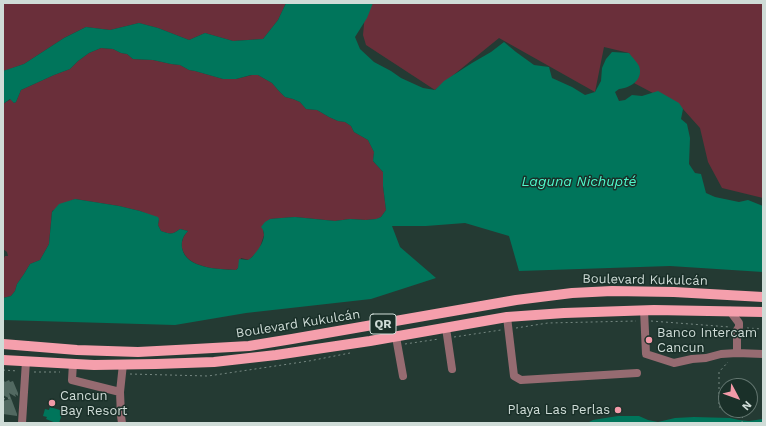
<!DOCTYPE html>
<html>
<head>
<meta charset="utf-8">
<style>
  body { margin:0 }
  #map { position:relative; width:766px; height:426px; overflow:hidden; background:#243a33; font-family:"Work Sans",sans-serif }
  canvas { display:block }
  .frame { position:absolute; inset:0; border:4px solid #cfdcd7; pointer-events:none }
  .north { position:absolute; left:718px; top:378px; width:40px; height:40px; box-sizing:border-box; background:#1a3029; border:1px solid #62756f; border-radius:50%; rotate:131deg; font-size:11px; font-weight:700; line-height:16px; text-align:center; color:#cfdcd7 }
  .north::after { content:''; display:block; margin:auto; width:14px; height:18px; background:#f39aa8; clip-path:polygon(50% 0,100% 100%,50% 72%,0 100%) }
</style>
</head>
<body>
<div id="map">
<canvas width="766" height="426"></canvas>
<div class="frame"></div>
<div class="north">N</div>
</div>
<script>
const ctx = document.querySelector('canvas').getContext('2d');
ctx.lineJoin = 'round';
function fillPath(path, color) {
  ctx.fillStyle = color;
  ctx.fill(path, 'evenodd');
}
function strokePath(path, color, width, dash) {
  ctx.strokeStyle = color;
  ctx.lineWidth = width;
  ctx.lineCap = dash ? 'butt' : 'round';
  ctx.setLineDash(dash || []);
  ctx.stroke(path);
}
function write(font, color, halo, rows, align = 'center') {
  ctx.font = font + ' "Work Sans",sans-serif';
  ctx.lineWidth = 3;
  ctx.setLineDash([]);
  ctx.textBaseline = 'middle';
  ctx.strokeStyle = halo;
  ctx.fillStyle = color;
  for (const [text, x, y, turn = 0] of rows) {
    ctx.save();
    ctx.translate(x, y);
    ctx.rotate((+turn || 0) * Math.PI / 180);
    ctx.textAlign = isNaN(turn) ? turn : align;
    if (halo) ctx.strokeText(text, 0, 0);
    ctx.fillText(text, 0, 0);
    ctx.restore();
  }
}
fillPath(new Path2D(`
  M3,3H286L278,20L263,39L233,41L205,33L189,40L158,28L139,23L110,30L86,27L64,38L24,64L4,71H3Z
  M366,3H763V198L722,188L708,162L700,128L683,109L634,83L639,76L629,53L604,47L595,92L499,38L435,90L366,45L363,35Z
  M101,48L113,49L121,53L127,54L133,59L153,60L171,64L180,65L189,70L195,71L223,79H236L252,75H258L272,83L278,90L285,97L293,99L300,102L306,109L317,110L329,117L338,121L345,122L351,126L354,132L368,140L374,152L373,161L383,172V186L386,210L381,217L377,219L366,220L350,219L335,221L295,217L270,219L263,230L264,235L259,250L249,260L241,258L238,268L236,270C219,269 187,269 182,248C181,242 183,236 188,231L180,229C172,235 170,234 161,231L158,225L159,219L140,211L119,206L75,199L52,211L49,244L40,260L30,264L24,274L17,284L15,291L11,296L3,298V260L5,256H8L7,252L3,249V104L11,99L14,103L16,102L21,90L54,75L70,69L78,61L89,53Z`), '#6a2f3a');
fillPath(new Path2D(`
  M286,3H373L367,18L355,37L360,49L374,62L391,71L401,78L423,88L435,90L444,81L472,63L491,52L504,42L516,52L534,65L549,67L552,78L572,87L585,95L595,92L601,81L602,68L606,59L612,52L629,53C632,57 637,62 639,66C644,80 630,88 619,89L615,92L619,101L625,100L632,95L642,96L658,91L679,103L683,109L681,119L687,124L690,138L689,164L695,173L701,174L706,193L715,197L739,202L748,200L763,206V272L670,266L519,271L509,236L465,223L426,226H392L400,247L436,278L371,299L246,313L175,325L3,320V298L11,296L15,291L17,284L24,274L30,264L40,260L44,253L49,244L52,212L59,204L75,199L119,206L140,211L158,217L159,219L158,225L161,231C170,234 172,235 180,229L188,231C183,236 181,241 182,248C186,269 219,269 236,270L238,268L239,259C242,259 245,260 248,260C250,259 252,257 253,256C259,249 269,236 261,227L265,222L270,219L281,218L295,217L335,221L350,219L366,220L376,219L381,217L386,210L383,186V172L373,161L374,152L368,140L354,132L351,126L345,122L338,121L329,117L317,110L306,109L300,102L293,99L285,97L278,90L272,83L258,75H251L236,79H223L195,71L189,70L180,65L171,64L153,60L133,59L127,54L121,53L113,49L101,48L89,53L78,61L70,69L54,75L21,90L16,102L14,103L10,99L3,104V71L24,64L64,38L86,27L110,30L139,23L158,28L189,40L205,33L233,41L263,39L278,20Z
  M50,407L63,411L59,423H56L46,419L47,417L43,416L45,409L49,410Z
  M618,416H639L648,420L658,422L675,418L694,417L730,418L739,420L749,421L763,419V423H587L593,420Z`), '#00755b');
fillPath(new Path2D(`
  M3,379L5,382L9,380L10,382L13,381L18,393V396L15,394L16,397L9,393L17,414V416L3,414V401L10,399L3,395Z`), '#526961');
strokePath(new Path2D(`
  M651,321L730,327
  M516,328L548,323L636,321
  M747,328L763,329
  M454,337L501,330
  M405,344L439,339
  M3,370L18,371
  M34,372H60
  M130,374L208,376L309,361L350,353
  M3,399L10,398
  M726,407H719V372L728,362
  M3,422L4,423
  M742,423L743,410`), '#768882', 1, [2, 3]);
strokePath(new Path2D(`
  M644,310L646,354L674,363L692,359L706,358L721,354L737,353L763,354
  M730,311L739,323V327L737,330V353
  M507,317L514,376L521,380L637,373
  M446,328L452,369
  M396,337L403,376
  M73,363L72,380L120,392
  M22,423L26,361
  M122,423L121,416L120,392L123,364`), '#966b71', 8);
strokePath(new Path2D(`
  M3,344L77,350L138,352L195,349L249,346L292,339L516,300L572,293L612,291L674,292L763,297
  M3,360L94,365L156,364L214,362L276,355L370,341L507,317L564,313L654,310L763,312`), '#f59fac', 10);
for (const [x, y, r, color] of [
  [649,340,4,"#f39aa8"],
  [52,403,4,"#f39aa8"],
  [618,410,4,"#f39aa8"]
]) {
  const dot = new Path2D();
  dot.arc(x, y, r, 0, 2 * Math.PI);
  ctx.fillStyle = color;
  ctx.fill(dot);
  strokePath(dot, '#1a3029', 1.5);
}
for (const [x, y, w] of [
  [383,324,26]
]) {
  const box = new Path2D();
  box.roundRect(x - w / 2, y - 10, w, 20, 3);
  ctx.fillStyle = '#1a3029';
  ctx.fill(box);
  strokePath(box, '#cfdcd7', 1);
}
write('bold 12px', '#cfdcd7', null, [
  ["QR",383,324]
]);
write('13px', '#cfdcd7', '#1a3029', [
  ["Boulevard Kukulcán",645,280,1],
  ["Boulevard Kukulcán",298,324,-9]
]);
write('13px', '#cfdcd7', '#1a3029', [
  ["Banco Intercam",657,333],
  ["Cancun",657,348],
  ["Cancun",60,396],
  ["Bay Resort",60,411],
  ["Playa Las Perlas",610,410,"right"]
], 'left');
write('italic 14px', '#4ff9cc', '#1a3029', [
  ["Laguna Nichupté",579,182]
]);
</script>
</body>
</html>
